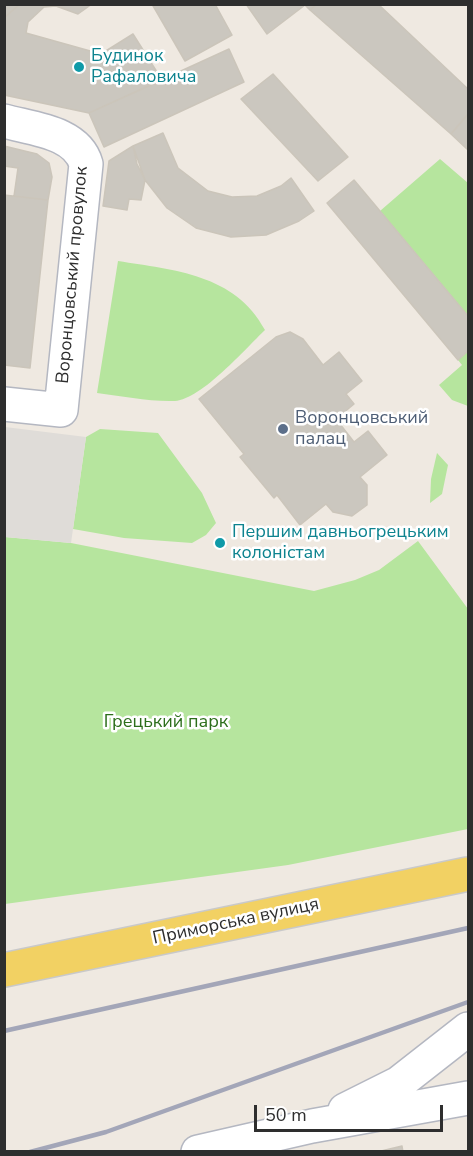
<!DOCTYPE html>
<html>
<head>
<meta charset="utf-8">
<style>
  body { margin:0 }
  #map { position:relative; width:473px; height:1156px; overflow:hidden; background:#efe9e1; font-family:"Nunito Sans",sans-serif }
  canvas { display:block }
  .frame { position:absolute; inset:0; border:6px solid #2e2e2e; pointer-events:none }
  .scale { position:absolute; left:254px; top:1105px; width:189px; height:27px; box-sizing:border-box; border:3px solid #2e2e2e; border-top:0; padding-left:8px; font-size:18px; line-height:21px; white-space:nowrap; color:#2e2e2e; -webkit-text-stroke:4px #fff; paint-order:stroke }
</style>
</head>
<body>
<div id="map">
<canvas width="473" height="1156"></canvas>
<div class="frame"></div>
<div class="scale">50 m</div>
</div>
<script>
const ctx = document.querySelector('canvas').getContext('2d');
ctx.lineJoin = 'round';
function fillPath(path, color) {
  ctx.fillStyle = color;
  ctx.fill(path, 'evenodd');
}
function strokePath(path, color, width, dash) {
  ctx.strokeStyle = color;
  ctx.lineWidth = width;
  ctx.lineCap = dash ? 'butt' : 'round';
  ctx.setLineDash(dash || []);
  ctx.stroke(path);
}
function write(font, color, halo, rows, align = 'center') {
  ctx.font = font + ' "Nunito Sans",sans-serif';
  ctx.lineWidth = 5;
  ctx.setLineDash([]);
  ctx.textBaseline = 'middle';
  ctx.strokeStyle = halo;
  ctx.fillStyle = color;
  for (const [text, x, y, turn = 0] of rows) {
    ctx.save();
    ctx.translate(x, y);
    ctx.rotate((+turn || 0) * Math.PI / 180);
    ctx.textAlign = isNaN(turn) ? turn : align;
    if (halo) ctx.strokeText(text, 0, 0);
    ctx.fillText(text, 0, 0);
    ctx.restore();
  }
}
fillPath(new Path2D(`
  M440,159L468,183V316L380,211Z
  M118,261C174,270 235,274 265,330C246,348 202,399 175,401C150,402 122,396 97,393Z
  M468,351V406L452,400L439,385L462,365L458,360Z
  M100,429L158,433L202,493L216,523L206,535L192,543L124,538L73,529L86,437Z
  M437,453L448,465L442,494L430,503L431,479Z
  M5,537L71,543L314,591L355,580L379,570L418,541L468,609V829L288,865L5,904Z`), '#b6e59e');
fillPath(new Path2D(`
  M5,427L86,437L71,543L5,537Z`), '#dfdcd8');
const building = new Path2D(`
  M4,4H20L4,18Z
  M20,4H92L78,14L56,6L44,7L28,22L26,33L101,54L133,34L162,80L89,113L4,95V18Z
  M152,4H215L232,35L185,61Z
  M246,4H317L310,10L305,5L267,34Z
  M317,4H378L468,89V114L451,134L310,10Z
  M229,49L244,82L104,147L89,113Z
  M273,74L348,157L318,181L241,99Z
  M468,114V150L451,134Z
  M163,133L178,168L208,191L232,197L257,196L281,186L291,178L314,211L299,221L266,235L231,237L196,228L167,208L145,180L137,164L133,146Z
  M4,146L37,154L49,163L52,177L48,200L14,196L18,168L4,166Z
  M133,146L145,180L141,200L129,199L127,210L103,206L109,161Z
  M354,180L468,316V351L458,360L327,203Z
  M4,195L48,200L30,368L4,365Z
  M290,332L303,339L323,365L339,352L362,381L346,394L354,404L336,419L354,442L368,431L387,455L360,477L367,485V505L352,516L333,512L326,504L300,525L277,495L274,498L240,457L244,454L199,399L276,337Z
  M402,1146L403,1152H377Z`);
fillPath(building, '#cbc7bf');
strokePath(building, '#cbc5ba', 1.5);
const minor = new Path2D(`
  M4,121C33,129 77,132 86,164L61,410L4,404
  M345,1110L399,1083L468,1029
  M198,1152L312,1126L468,1098`);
const major = new Path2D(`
  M4,970L468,874`);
strokePath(minor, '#b4b7c1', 36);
strokePath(major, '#c9c9c9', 36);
strokePath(minor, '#fff', 33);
strokePath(major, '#f2d163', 33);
strokePath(new Path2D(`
  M4,1031L468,928
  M30,1152L106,1132L468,1002`), '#a3a6b8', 4.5);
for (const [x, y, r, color] of [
  [79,67,6,"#0f9aa8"],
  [283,429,6,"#5c6f8a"],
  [220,543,6,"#0f9aa8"]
]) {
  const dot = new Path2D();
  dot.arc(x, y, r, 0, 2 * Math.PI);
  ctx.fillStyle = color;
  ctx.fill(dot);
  strokePath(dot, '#fff', 2);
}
write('18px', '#0d838f', '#fff', [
  ["Будинок",91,57],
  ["Рафаловича",91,78],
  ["Першим давньогрецьким",232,533],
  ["колоністам",232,554]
], 'left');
write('18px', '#2e2e2e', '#fff', [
  ["Воронцовський провулок",73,275,-85],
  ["Приморська вулиця",236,922,-12]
]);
write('18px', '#4e5e75', '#fff', [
  ["Воронцовський",295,419],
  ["палац",295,440]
], 'left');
write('18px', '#2c6e1b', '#fff', [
  ["Грецький парк",166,723]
]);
</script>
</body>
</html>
